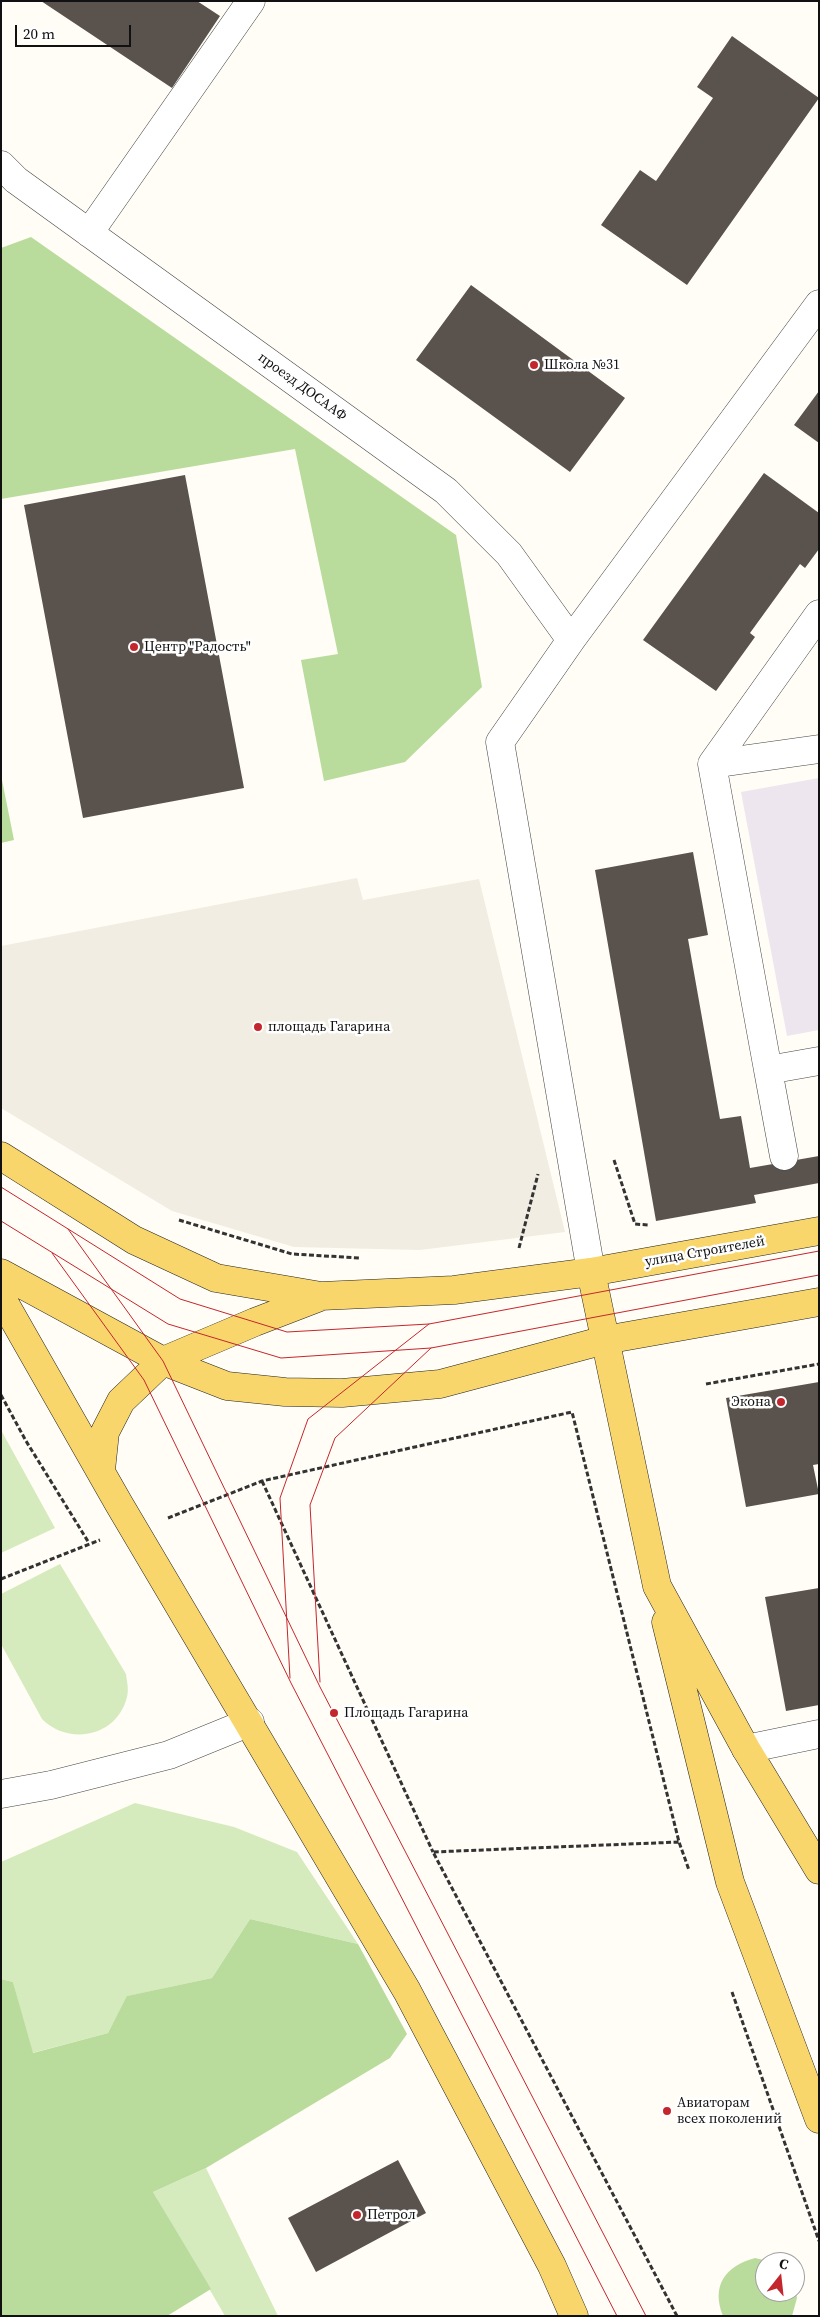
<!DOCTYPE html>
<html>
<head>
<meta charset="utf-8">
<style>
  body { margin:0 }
  #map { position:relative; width:820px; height:2317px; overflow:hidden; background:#fffdf5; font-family:"Source Serif 4",serif }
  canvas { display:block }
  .frame { position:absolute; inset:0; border:2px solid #111; pointer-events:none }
  .north { position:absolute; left:755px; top:2252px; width:50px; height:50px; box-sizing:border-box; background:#fff; border:1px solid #a0a0a0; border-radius:50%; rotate:16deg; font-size:14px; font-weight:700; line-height:20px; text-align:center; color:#111 }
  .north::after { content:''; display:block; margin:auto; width:18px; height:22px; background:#c4262e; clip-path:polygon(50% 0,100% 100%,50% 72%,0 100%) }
  .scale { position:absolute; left:15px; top:25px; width:116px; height:22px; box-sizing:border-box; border:2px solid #111; border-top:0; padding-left:6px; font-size:15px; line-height:18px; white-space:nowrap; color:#111; -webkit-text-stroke:4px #fff; paint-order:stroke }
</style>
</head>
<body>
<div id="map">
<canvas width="820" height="2317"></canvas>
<div class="frame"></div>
<div class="north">С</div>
<div class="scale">20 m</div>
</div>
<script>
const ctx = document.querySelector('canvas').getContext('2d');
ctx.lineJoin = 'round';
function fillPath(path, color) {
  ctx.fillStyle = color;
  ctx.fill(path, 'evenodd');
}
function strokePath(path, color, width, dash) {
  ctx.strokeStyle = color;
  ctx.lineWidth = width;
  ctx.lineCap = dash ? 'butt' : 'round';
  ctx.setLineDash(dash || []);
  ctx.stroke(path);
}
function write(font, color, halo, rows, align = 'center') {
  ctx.font = font + ' "Source Serif 4",serif';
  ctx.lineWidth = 5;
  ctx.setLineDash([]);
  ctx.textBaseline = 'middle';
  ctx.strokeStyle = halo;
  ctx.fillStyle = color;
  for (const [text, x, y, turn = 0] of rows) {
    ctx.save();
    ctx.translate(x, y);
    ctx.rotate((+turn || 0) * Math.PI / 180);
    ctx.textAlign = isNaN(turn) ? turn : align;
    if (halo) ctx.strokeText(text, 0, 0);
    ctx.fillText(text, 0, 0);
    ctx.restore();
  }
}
fillPath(new Path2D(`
  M819,778V1030L787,1036L741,792Z`), '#eee6ef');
fillPath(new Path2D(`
  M1,1430L55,1528L1,1553Z
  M60,1564L126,1674C127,1682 129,1690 127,1697C117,1737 69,1746 42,1719L1,1644V1594Z
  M135,1803L234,1827L297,1852L358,1944L250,1919L212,1978L128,1996L108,2033L32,2053L13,1982L1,1979V1862Z
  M206,2168L278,2316H225L153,2192Z`), '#d5ebbd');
fillPath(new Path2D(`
  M31,237L456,535L482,687L405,762L324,781L301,660L338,654L295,449L1,499V248Z
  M1,775L14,840L1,843Z
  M250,1919L358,1944L407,2034L390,2058L206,2168L153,2192L211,2289L167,2316H1V1979L13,1982L33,2053L108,2033L127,1996L212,1978Z
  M755,2258L772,2262H765V2292H795V2289L797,2298L792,2316H723C711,2286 725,2266 755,2258Z`), '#b9dc9c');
fillPath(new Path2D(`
  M357,878L363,900L479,879L565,1232L420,1250L294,1247L172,1211L1,1108V946Z`), '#f1ede2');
fillPath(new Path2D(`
  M41,1H197L220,16L172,88Z
  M732,36L819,98L687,285L601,225L640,170L656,181L713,98L697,87Z
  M471,285L625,398L570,472L416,360Z
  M819,391V443L794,425Z
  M764,473L819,513V549L805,568L800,564L750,633L755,637L716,691L643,640Z
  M185,475L244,788L83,818L24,505Z
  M693,852L708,935L688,939L720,1119L741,1116L750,1168L819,1156V1183L754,1195L756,1203L656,1221L595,870Z
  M819,1382V1464L813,1465L819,1494L746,1507L726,1398Z
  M819,1588V1705L786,1711L765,1597Z
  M398,2160L426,2213L316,2272L288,2218Z`), '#5a524d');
const minor = new Path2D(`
  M1,165L16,180L446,491L509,554L571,640
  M89,233L251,1
  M819,614L712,764L768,1070L819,1061
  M712,764L819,749
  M768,1070L784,1156
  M591,1272L500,742L571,640L819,304
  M746,1749L819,1734
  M1,1794L51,1785L169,1755L250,1722`);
const major = new Path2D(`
  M1,1156L134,1240L216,1278L321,1296L454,1290L591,1272L819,1231
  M591,1272L657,1586L746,1749L819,1870
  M1,1273L163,1361L227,1386L285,1392L342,1393L440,1384L605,1340L819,1302
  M1,1297L119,1504L407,1991L552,2266L574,2316
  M101,1470L105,1432L121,1401L163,1361L255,1322L320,1297
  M666,1622L730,1882L819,2119`);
strokePath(minor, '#444', 29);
strokePath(major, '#222', 29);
strokePath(new Path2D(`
  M614,1160L635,1224L648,1225
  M179,1220L292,1254L360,1258
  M519,1248L538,1174
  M706,1384L819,1364
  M1,1395L26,1441L89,1543
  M262,1481L433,1852
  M168,1518L262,1481L572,1412L679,1842L689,1870
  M1,1579L100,1540
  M732,1992L819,2241
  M677,2316L433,1852L679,1842`), '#333', 3, [5, 2.5]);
strokePath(minor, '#fff', 28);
strokePath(major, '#f9d66b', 28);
strokePath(new Path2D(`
  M1,1187L180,1299L287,1332L429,1324L819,1251
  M1,1221L168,1324L281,1358L431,1348L819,1275
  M68,1229L163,1361L320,1687L646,2316
  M52,1253L144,1380L291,1683L617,2316
  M290,1678L280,1498L308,1419L429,1324
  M320,1682L310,1505L335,1438L431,1348`), '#c4262e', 1);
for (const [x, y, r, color] of [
  [534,365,5,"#c4262e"],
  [134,647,5,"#c4262e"],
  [258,1027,5,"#c4262e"],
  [781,1402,5,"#c4262e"],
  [334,1713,5,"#c4262e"],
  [667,2111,5,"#c4262e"],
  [357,2215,5,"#c4262e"]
]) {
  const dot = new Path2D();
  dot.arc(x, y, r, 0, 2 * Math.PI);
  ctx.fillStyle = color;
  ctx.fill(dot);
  strokePath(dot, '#fff', 2);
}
write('14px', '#111', '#fff', [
  ["Школа №31",544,365],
  ["Центр \"Радость\"",144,647],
  ["площадь Гагарина",268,1027],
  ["Экона",771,1402,"right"],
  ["Площадь Гагарина",344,1713],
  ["Авиаторам",677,2103],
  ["всех поколений",677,2119],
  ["Петрол",367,2215]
], 'left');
write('14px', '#111', '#fff', [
  ["проезд ДОСААФ",302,387,36],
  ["улица Строителей",705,1252,-10]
]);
</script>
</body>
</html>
